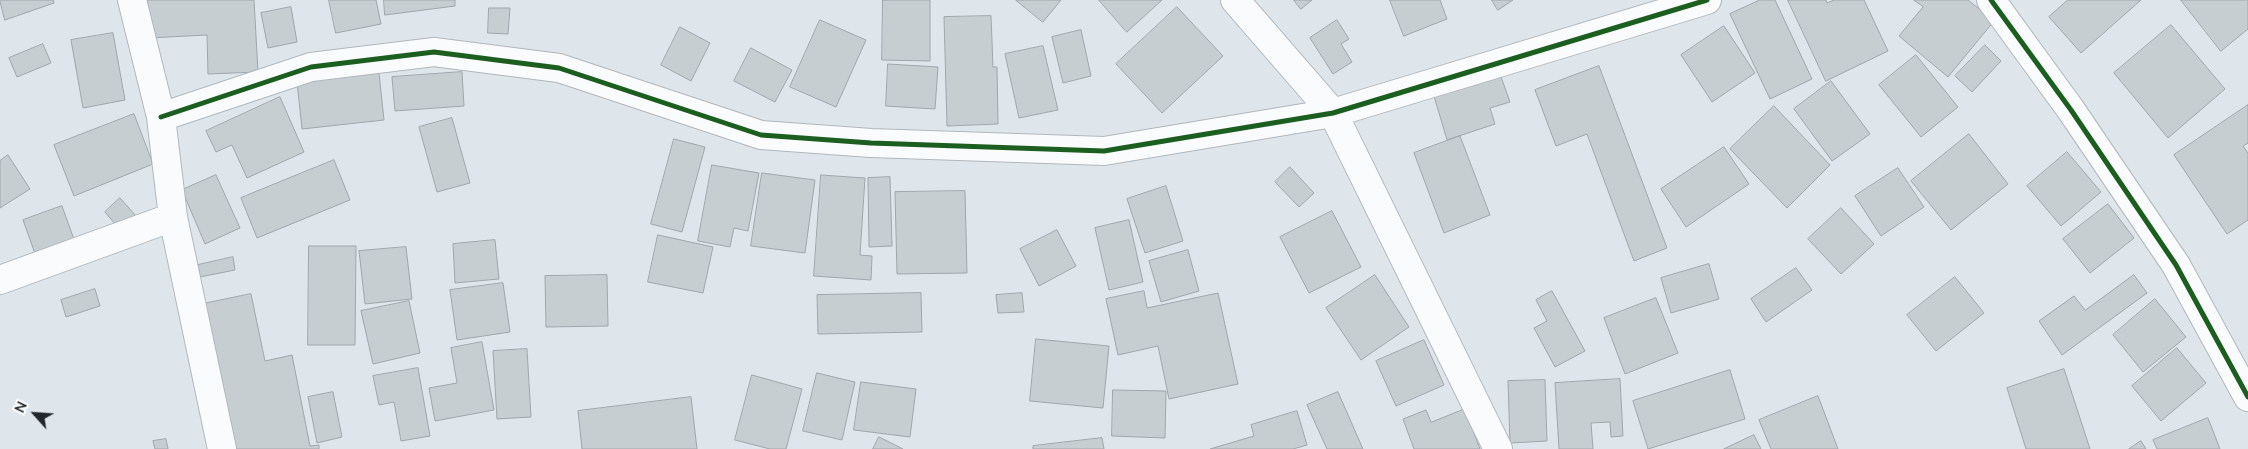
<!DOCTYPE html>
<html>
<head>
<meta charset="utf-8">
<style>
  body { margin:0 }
  #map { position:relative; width:2248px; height:449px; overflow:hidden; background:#dee6ec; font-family:"Nunito Sans",sans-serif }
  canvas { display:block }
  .north { position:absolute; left:10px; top:389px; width:50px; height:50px; -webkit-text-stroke:4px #fff; paint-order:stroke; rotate:296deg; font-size:14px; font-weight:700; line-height:20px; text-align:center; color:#21262a }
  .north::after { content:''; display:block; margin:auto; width:18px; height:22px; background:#21262a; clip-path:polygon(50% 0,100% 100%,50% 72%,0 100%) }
</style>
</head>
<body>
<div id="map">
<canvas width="2248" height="449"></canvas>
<div class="north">N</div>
</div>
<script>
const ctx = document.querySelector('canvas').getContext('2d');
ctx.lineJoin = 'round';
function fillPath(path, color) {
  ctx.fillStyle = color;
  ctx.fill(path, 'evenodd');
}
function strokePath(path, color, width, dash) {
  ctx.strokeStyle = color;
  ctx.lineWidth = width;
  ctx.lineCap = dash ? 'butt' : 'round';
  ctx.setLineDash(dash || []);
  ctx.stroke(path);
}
const building = new Path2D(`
  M0,0H53L54,3L5,20Z
  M147,0H254L258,72L208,74L207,35L149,38Z
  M329,0H376L381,24L336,33Z
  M384,0H455V6L385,15Z
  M883,0H930V61L882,60Z
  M1016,0H1061L1043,22Z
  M1099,0H1162L1127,32Z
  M1294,0H1312L1301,9Z
  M1390,0H1440L1447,19L1404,36Z
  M1492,0H1513L1498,10Z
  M1760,0H1775L1812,79L1770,99L1730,14Z
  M1788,0H1826L1827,3L1834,0H1864L1888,51L1826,81Z
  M1914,0H1968L1994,21L1948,77L1899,36L1923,7Z
  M2068,0H2141L2081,53L2049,17Z
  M2181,0H2248V29L2221,51Z
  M291,7L297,42L268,48L261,13Z
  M1177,7L1223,56L1162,113L1116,64Z
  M489,8H510L508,34L488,33Z
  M991,16L993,67H997L998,124L947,126L944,17Z
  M820,20L866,40L836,107L790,87Z
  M1337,20L1349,39L1341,44L1352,62L1333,74L1310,38Z
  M2171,25L2225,89L2168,138L2114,73Z
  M1724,26L1755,73L1712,102L1681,55Z
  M680,27L710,43L691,81L661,65Z
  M1081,30L1091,76L1063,83L1052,37Z
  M113,33L125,100L83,108L71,40Z
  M43,44L51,63L17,77L9,58Z
  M1985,45L2001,61L1972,92L1955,76Z
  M1043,46L1058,110L1019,118L1005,54Z
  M751,48L792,70L775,102L734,81Z
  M1916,55L1958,107L1921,137L1879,85Z
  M888,64L938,67L935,109L886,106Z
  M1599,66L1667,248L1634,261L1587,134L1556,146L1535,90Z
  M462,72L464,106L395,111L392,77Z
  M379,73L384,120L302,129L297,82Z
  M1500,74L1510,102L1490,108L1495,124L1447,140L1434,96Z
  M1831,81L1870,134L1832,161L1794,109Z
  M280,97L304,152L247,178L232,145L216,152L206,131Z
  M2248,105V143L2243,146L2248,153V220L2227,234L2174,155Z
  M1774,106L1830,165L1787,208L1730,149Z
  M134,114L153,164L74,196L54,145Z
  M452,118L470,183L437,192L419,127Z
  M1969,134L2008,184L1951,230L1911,181Z
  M1460,136L1490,215L1444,233L1414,153Z
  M674,139L705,147L682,232L651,224Z
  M1724,147L1749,184L1686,227L1661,189Z
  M2067,152L2101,192L2061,226L2027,186Z
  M8,155L30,189L0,208V161Z
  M334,160L350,200L257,238L241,198Z
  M712,165L759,173L748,231L734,228L730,247L698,241Z
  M1290,167L1314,193L1299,207L1275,182Z
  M1898,168L1924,207L1881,236L1855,196Z
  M762,173L815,180L805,253L751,246Z
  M216,175L240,228L205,244L182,190Z
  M821,175L865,178L860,255L872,256L871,280L814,276Z
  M890,177L892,246L869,247L868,178Z
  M1166,186L1183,241L1145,253L1127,199Z
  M965,191L967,273L897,274L895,192Z
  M120,198L137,217L121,231L105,212Z
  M2108,204L2134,238L2090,273L2063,239Z
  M62,206L76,245L37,259L23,220Z
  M1841,208L1874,244L1841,274L1808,239Z
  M1332,211L1361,267L1309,293L1280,237Z
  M1129,220L1143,282L1109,290L1095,228Z
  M1057,230L1076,266L1039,286L1020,249Z
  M658,235L713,247L703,293L648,282Z
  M495,240L499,279L455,283L453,244Z
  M309,246H356L355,345H308Z
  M406,247L412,299L365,304L359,251Z
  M1188,250L1199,291L1161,302L1149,261Z
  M233,257L235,270L200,277L198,265Z
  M1709,264L1719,299L1671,313L1661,278Z
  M1796,268L1812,290L1766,322L1751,299Z
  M607,275L608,326L546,327L545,276Z
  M1375,275L1409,327L1361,360L1326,308Z
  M2134,275L2147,293L2062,355L2039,321L2074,296L2085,310Z
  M1955,277L1984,313L1936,351L1907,315Z
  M503,283L510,332L457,340L450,290Z
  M95,289L100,306L66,317L61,300Z
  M1144,291L1147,308L1218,293L1238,384L1169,399L1158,346L1118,355L1106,299Z
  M1552,291L1585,351L1555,367L1534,328L1547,321L1536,300Z
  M921,293L922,332L818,334L817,295Z
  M1022,293L1024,312L998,313L996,295Z
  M251,294L265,361L292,355L310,446L319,445V449H227L198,305Z
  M1656,298L1678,353L1625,374L1604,318Z
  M2155,299L2186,337L2143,372L2113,335Z
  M409,301L420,353L373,364L361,311Z
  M1036,339L1109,346L1103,408L1030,401Z
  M1424,340L1444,385L1396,406L1376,361Z
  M482,342L494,410L435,421L429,388L457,383L451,348Z
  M2177,348L2206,383L2161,421L2132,386Z
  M527,349L531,417L497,419L493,351Z
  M418,368L430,436L401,441L394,402L379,405L373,376Z
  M2064,369L2090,449H2026L2007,388Z
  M1730,370L1745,419L1648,449L1633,401Z
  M817,373L855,382L842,440L803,431Z
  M752,375L802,389L786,449H770L735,440Z
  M1620,379L1623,436L1611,437L1610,422L1591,423L1593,449H1559L1555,383Z
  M1545,380L1547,441L1510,443L1508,381Z
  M861,382L916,389L910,437L854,430Z
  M1113,390L1166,391L1165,438L1112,436Z
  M333,392L342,437L317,443L308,397Z
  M1338,392L1363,449H1327L1307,405Z
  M1818,396L1838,449H1771L1759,420Z
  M691,397L697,449H582L578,411Z
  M1465,409L1480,449H1414L1403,419L1426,410L1431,422Z
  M1297,411L1307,445L1293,449H1210L1254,436L1251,425Z
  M2208,418L2220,449H2157L2153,440Z
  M1754,435L1761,449H1724Z
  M879,437L903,449H873Z
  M1102,438L1104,449H1033V446Z
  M166,439L168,449H155L153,441Z
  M2141,441L2146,449H2129Z`);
fillPath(building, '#c7ced2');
strokePath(building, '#a0a6ab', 1);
const minor = new Path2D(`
  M132,0L161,117L173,217L222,449
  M1235,0L1333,113L1498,449
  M1991,0L2071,110L2176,265L2248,397
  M161,117L311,67L434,52L559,68L761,135L871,143L1104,151L1333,113L1707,0
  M0,280L173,217`);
strokePath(minor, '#b1b7bc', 30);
strokePath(minor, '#fafbfc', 28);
strokePath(new Path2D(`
  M1991,0L2071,110L2176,265L2248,397
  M161,117L311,67L434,52L559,68L761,135L871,143L1104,151L1333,113L1707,0`), '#1b5e20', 5);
</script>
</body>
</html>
